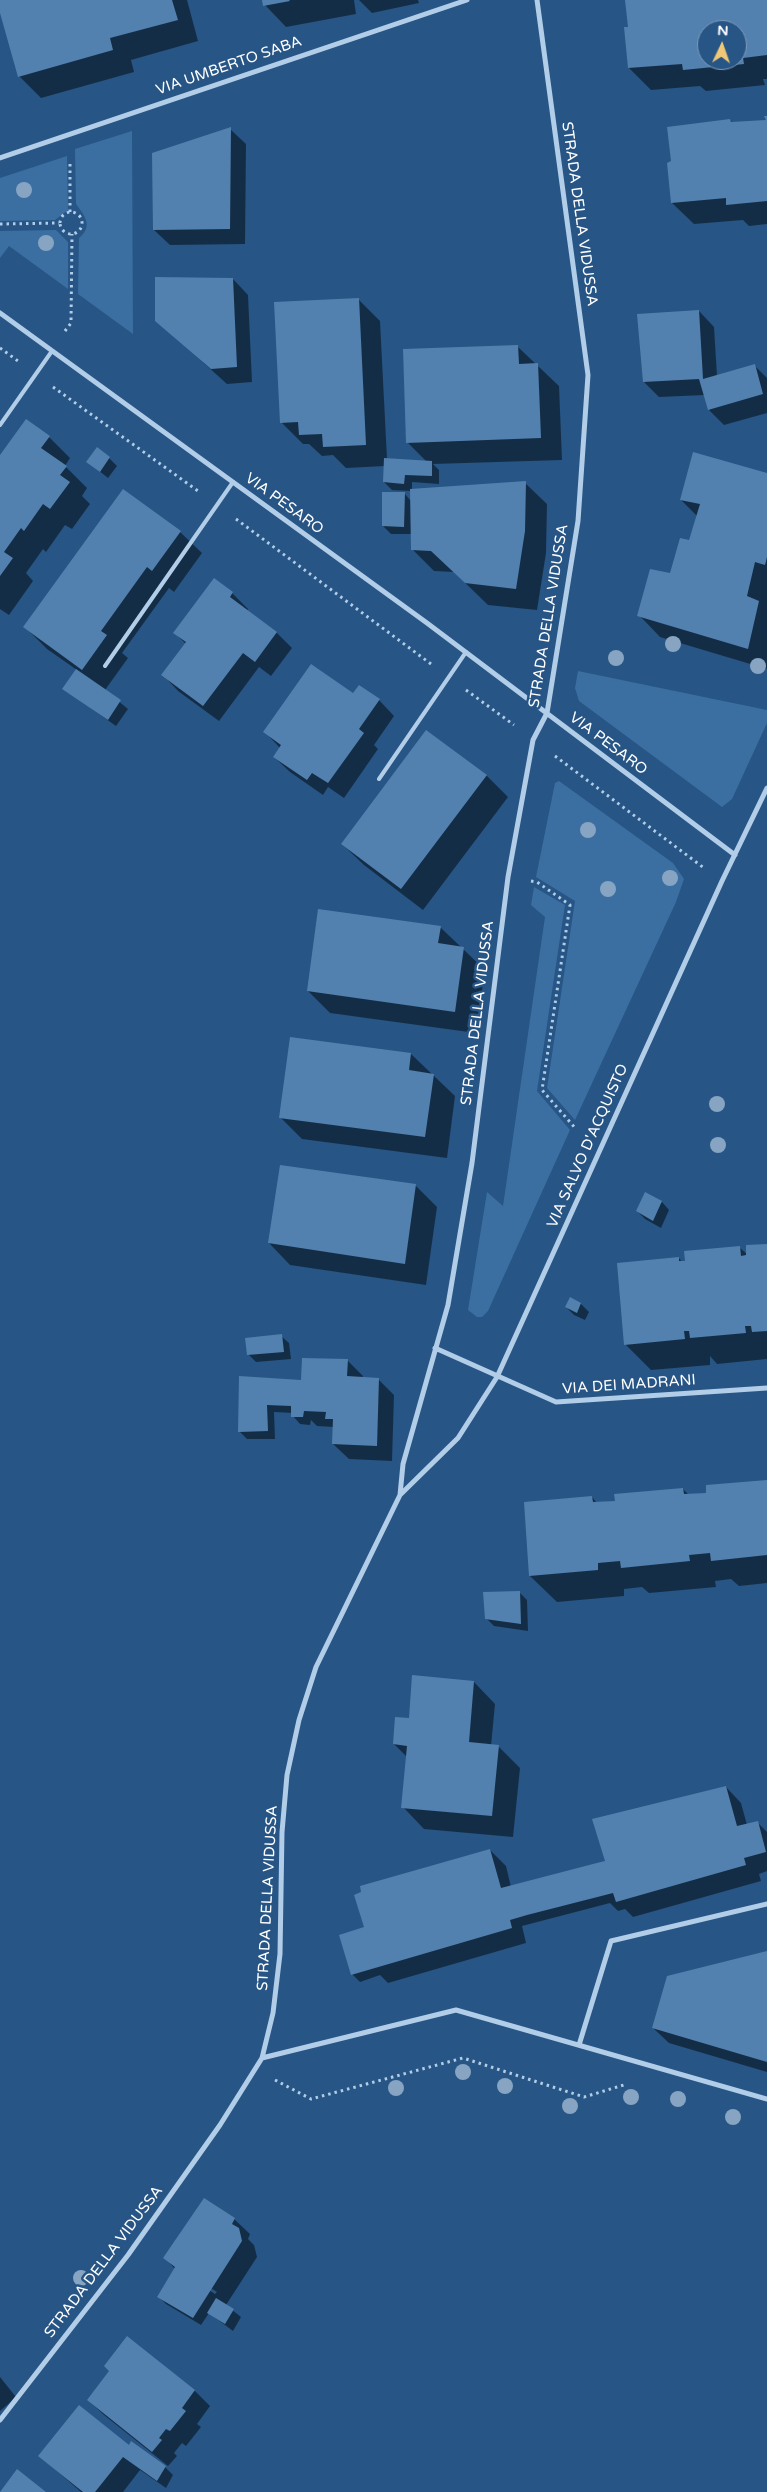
<!DOCTYPE html>
<html>
<head>
<meta charset="utf-8">
<style>
  body { margin:0 }
  #map { position:relative; width:767px; height:2492px; overflow:hidden; background:#275585; font-family:"Varela Round",sans-serif }
  canvas { display:block }
  .north { position:absolute; left:697px; top:20px; width:50px; height:50px; box-sizing:border-box; background:#275585; border:1px solid #7d99b6; border-radius:50%; rotate:3deg; font-size:14px; font-weight:700; line-height:20px; text-align:center; color:#fff }
  .north::after { content:''; display:block; margin:auto; width:18px; height:22px; background:#f0c776; clip-path:polygon(50% 0,100% 100%,50% 72%,0 100%) }
</style>
</head>
<body>
<div id="map">
<canvas width="767" height="2492"></canvas>
<div class="north">N</div>
</div>
<script>
const ctx = document.querySelector('canvas').getContext('2d');
ctx.lineJoin = 'round';
function fillPath(path, color) {
  ctx.fillStyle = color;
  ctx.fill(path, 'evenodd');
}
function strokePath(path, color, width, dash) {
  ctx.strokeStyle = color;
  ctx.lineWidth = width;
  ctx.lineCap = dash ? 'butt' : 'round';
  ctx.setLineDash(dash || []);
  ctx.stroke(path);
}
function write(font, color, halo, rows, align = 'center') {
  ctx.font = font + ' "Varela Round",sans-serif';
  ctx.lineWidth = 5;
  ctx.setLineDash([]);
  ctx.textBaseline = 'middle';
  ctx.strokeStyle = halo;
  ctx.fillStyle = color;
  for (const [text, x, y, turn = 0] of rows) {
    ctx.save();
    ctx.translate(x, y);
    ctx.rotate((+turn || 0) * Math.PI / 180);
    ctx.textAlign = isNaN(turn) ? turn : align;
    if (halo) ctx.strokeText(text, 0, 0);
    ctx.fillText(text, 0, 0);
    ctx.restore();
  }
}
fillPath(new Path2D(`
  M132,131L133,334L78,294L79,238C94,226 84,215 76,204L75,149Z
  M67,156L68,210L55,220L0,221V178Z
  M56,230L68,242V289L9,246L0,258V231Z
  M578,671L767,710V723L732,799L722,807L579,701L575,688Z
  M559,781L673,863L684,879L676,902L575,1120L547,1088L575,901L536,877L555,783Z
  M534,887L565,905L537,1091L570,1130L488,1311L482,1317H477L468,1310L487,1192L503,1206L545,917L531,905Z`), '#3b6fa2');
fillPath(new Path2D(`
  M0,0H187L198,41L131,60L134,72L41,98L19,76L0,8Z
  M264,0H354L356,14L286,27L265,5Z
  M359,0H418L419,3L372,13Z
  M626,0H767V79H763L765,85L706,91L700,86L651,90L629,68L625,28H630ZM707,30H737V60H707Z
  M730,120L733,123L767,121V224L749,226L743,220L694,224L672,203Z
  M230,129L246,144L245,244L170,245L154,230Z
  M233,279L248,295L252,382L227,384L156,320Z
  M358,299L380,321L387,459L427,462L407,442L518,347L559,386L562,460L433,464L439,470V484L412,482V490L525,483L547,504L546,553L537,610L488,605L454,572L434,571L412,549V534H391L383,526L404,493L411,501V491L392,490L384,482L385,466L346,468L333,455L322,456L309,444H303L281,422Z
  M699,311L714,327L717,376L755,366L767,378V413L724,425L709,410L705,395L659,397L644,382Z
  M49,437L70,458L65,466L87,488L82,496L90,504L72,529L65,525L46,552L43,549L26,573L33,581L9,615L0,609V457Z
  M109,458L117,466L108,478L88,462Z
  M767,475V669L660,637L639,615L671,574L689,541L697,516L681,500Z
  M124,491L180,532L202,553L174,592L169,588L122,653L128,658L105,690L128,709L116,726L64,689L77,670L47,649L25,627Z
  M214,580L232,593L248,609L247,611L277,633L292,648L271,676L259,667L219,721L178,691L163,675L186,644L175,633Z
  M353,695L379,700L394,716L374,745L378,749L344,798L328,787L323,795L290,772L274,757L280,748L265,732Z
  M486,775L508,797L423,910L364,865L342,844Z
  M440,927L485,970L476,1033L330,1013L308,991Z
  M411,1054L455,1096L447,1158L302,1139L280,1117Z
  M281,1166L416,1186L437,1207L426,1285L290,1265L269,1243Z
  M662,1202L669,1210L661,1228L645,1219L637,1211Z
  M767,1245V1359L717,1364L710,1356V1365L651,1370L625,1344L679,1258L682,1262L740,1248L748,1255Z
  M570,1299L581,1304L589,1312L585,1320L574,1315L566,1307Z
  M281,1336L289,1343L291,1359L256,1362L248,1354Z
  M347,1360L363,1376L362,1378L379,1380L394,1395L392,1461L349,1459L333,1444L334,1427L317,1426L311,1420L310,1425L300,1424L293,1416V1413L274,1412L275,1439H247L239,1431L240,1378L301,1381Z
  M767,1482V1583L739,1586L731,1579L715,1581L716,1587L649,1593L642,1587L624,1589V1596L557,1602L530,1576L592,1497L597,1503L616,1502L683,1489L689,1495L708,1494Z
  M519,1592L527,1600L528,1631L494,1626L486,1618Z
  M474,1682L495,1704L491,1746H498L520,1768L513,1837L424,1829L403,1807L407,1757L394,1744L410,1719Z
  M726,1787L741,1803L747,1825L757,1822L767,1832V1871L759,1874L761,1881L633,1917L625,1909L618,1911L610,1903L522,1926L526,1943L388,1983L380,1975L360,1982L352,1974L358,1931L490,1850L506,1866L511,1887L606,1862Z
  M767,1953V2072L669,2043L653,2028Z
  M234,2219L250,2234L248,2239L254,2245L257,2257L226,2305L241,2317L233,2331L209,2313L201,2325L166,2304L158,2296L175,2269L165,2258ZM181,2269L217,2292L215,2294L181,2272Z
  M128,2338L195,2391L210,2406L197,2424L201,2427L186,2446L182,2443L174,2453L177,2456L168,2466L104,2415L88,2400L110,2371Z
  M0,2377L16,2397L0,2411Z
  M135,2451L165,2467L173,2475L166,2488L140,2470L123,2492H81L40,2456Z`), '#0007');
fillPath(new Path2D(`
  M0,0H172L178,20L110,38L113,50L18,77L0,13Z
  M262,0H289L290,1L263,6Z
  M625,0H767V55L743,58L744,64L683,70L682,64L628,68L624,27H628ZM707,30H737V60H707Z
  M764,116H767V201L726,205V198L671,203L667,163L671,161L667,127L730,119L731,122L766,120Z
  M231,127L230,229L153,230L152,153Z
  M155,277L233,278L237,367L211,369L155,321Z
  M359,298L366,445L323,447L322,434L299,435L298,422L280,423L274,302Z
  M699,310L703,379L755,364L763,394L708,410L699,379L643,382L637,314Z
  M518,345L519,364L538,363L541,438L406,443L403,349Z
  M26,419L50,436L41,448L67,466L60,475L70,482L50,509L43,504L24,531L21,528L4,552L13,558L0,576V455Z
  M97,447L110,457L100,472L86,462Z
  M693,452L767,473V557L765,565L755,562L747,596L759,601L748,649L637,616L650,569L670,573L680,538L689,540L700,504L680,500Z
  M384,458L432,461V476L405,475L404,484L383,482Z
  M526,481L525,531L516,589L465,583L431,551L411,550L410,489Z
  M123,489L181,531L152,571L147,567L101,631L107,635L82,670L23,627Z
  M382,492H405L404,527L382,526Z
  M214,578L233,592L230,597L277,632L255,662L243,653L203,706L161,675L186,642L173,633Z
  M311,664L353,693L359,685L380,699L359,729L364,733L328,783L312,773L307,780L273,757L281,745L263,732Z
  M76,669L121,700L108,720L62,689Z
  M426,730L487,775L401,889L341,844Z
  M318,909L441,926L438,943L464,947L455,1012L307,991Z
  M290,1037L411,1053L409,1070L434,1074L425,1137L279,1118Z
  M280,1165L416,1184L405,1264L268,1243Z
  M645,1192L662,1201L653,1221L636,1211Z
  M767,1244V1331L752,1332L751,1326H745L746,1333L690,1338L689,1331H684L685,1339L624,1345L617,1263L679,1257V1261H685L684,1251L740,1246L741,1256L746,1255V1245Z
  M570,1297L581,1303L577,1313L565,1307Z
  M282,1334L284,1352L247,1355L245,1338Z
  M302,1358L348,1359L347,1376L379,1378L377,1446L332,1444L333,1419H325L326,1412L304,1411L303,1417H291V1406L267,1405L268,1431L238,1432L239,1376L301,1380Z
  M767,1480V1555L711,1561L710,1553L689,1555L690,1561L621,1568L620,1561L598,1563V1570L529,1576L524,1502L592,1496L593,1502L615,1501L614,1494L683,1488L684,1494L706,1493V1485Z
  M520,1591L521,1624L485,1619L483,1592Z
  M412,1675L474,1681L469,1742L499,1745L492,1816L401,1808L407,1746L393,1744L395,1717L409,1718Z
  M726,1786L737,1826L758,1821L766,1852L744,1858L746,1865L616,1902L613,1893L527,1915L510,1920L512,1928L351,1975L339,1935L364,1927L354,1895L361,1892L360,1886L490,1849L501,1888L593,1864L605,1861L592,1819Z
  M767,1951V2062L652,2028L667,1976Z
  M204,2198L235,2218L232,2224L239,2228L242,2241L193,2318L157,2297L175,2267L163,2258Z
  M216,2298L234,2309L225,2324L207,2313Z
  M127,2336L195,2390L182,2408L186,2411L170,2431L166,2429L159,2438L162,2440L152,2452L87,2400L109,2371L104,2366Z
  M79,2405L129,2445L131,2441L166,2466L157,2481L123,2457L95,2492H83L38,2456Z
  M17,2469L46,2492H0Z`), '#5381af');
strokePath(new Path2D(`
  M60 223a11 11 0 1 1 22 0a11 11 0 1 1-22 0Z
  M70,212V160
  M0,224L59,223
  M65,331L71,323L72,234
  M0,348L18,361
  M53,387L198,491
  M236,519L431,664
  M466,690L514,725
  M555,756L704,868
  M531,881L537,882L570,905L542,1090L576,1129
  M275,2080L311,2099L463,2058L584,2097L627,2084`), '#b1cde8', 3, [2.5, 4]);
strokePath(new Path2D(`
  M0,425L52,351
  M105,666L233,482
  M379,779L466,652`), '#b1cde8', 4);
strokePath(new Path2D(`
  M0,158L467,0
  M0,313L427,623L735,855
  M435,1348L556,1402L767,1388
  M401,1494L458,1438L497,1377L722,881L767,788
  M579,2045L611,1941L767,1904
  M262,2058L456,2010L767,2099
  M0,2420L128,2255L220,2125L262,2058L273,2013L280,1954L282,1832L287,1775L299,1720L316,1667L400,1495L403,1464L448,1305L472,1163L508,877L533,740L547,713L578,521L588,375L537,0`), '#b1cde8', 5);
ctx.fillStyle = '#87a5c3';
for (const [x, y] of [
  [24,190],
  [46,243],
  [673,644],
  [616,658],
  [758,666],
  [588,830],
  [670,878],
  [608,889],
  [717,1104],
  [718,1145],
  [463,2072],
  [505,2086],
  [396,2088],
  [631,2097],
  [678,2099],
  [570,2106],
  [733,2117],
  [81,2278]
]) {
  ctx.beginPath();
  ctx.arc(x, y, 8, 0, 2 * Math.PI);
  ctx.fill();
}
write('15px', '#fff', '#275585', [
  ["VIA UMBERTO SABA",229,66,-19],
  ["STRADA DELLA VIDUSSA",579,214,82],
  ["VIA PESARO",284,504,36],
  ["STRADA DELLA VIDUSSA",549,616,-81],
  ["VIA PESARO",608,744,37],
  ["STRADA DELLA VIDUSSA",478,1013,-83],
  ["VIA SALVO D'ACQUISTO",588,1146,-66],
  ["VIA DEI MADRANI",629,1385,-4],
  ["STRADA DELLA VIDUSSA",268,1898,-87],
  ["STRADA DELLA VIDUSSA",104,2262,-53]
]);
</script>
</body>
</html>
